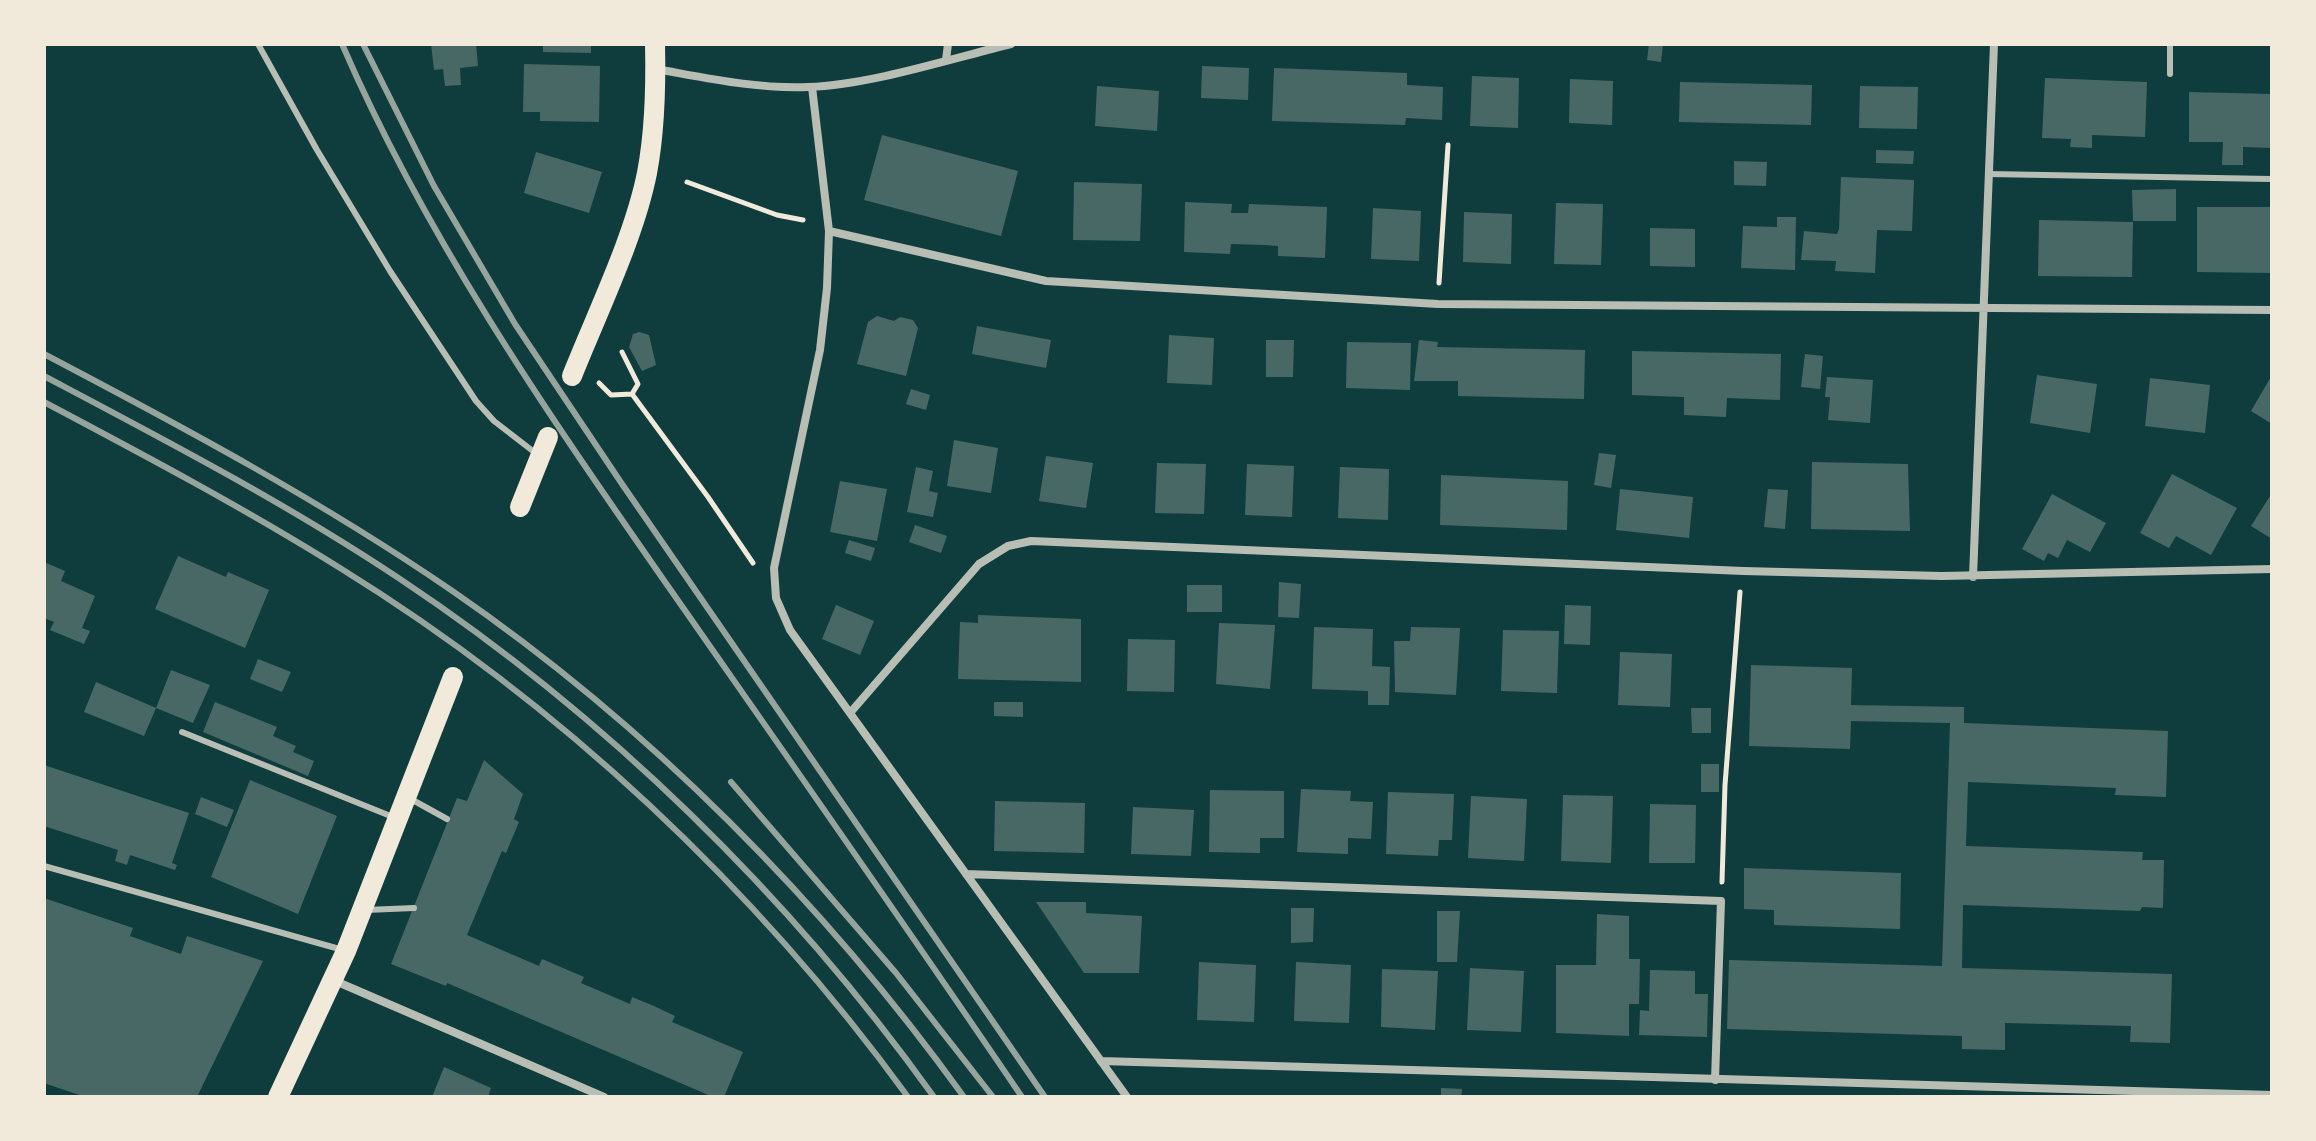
<!DOCTYPE html>
<html>
<head>
<meta charset="utf-8">
<style>
  body { margin:0 }
  #map { position:relative; width:2316px; height:1141px; overflow:hidden; background:#0f3d3e; font-family:"Noto Serif",serif }
  canvas { display:block }
  .frame { position:absolute; inset:0; border:46px solid #f1e9da; pointer-events:none }
</style>
</head>
<body>
<div id="map">
<canvas width="2316" height="1141"></canvas>
<div class="frame"></div>
</div>
<script>
const ctx = document.querySelector('canvas').getContext('2d');
ctx.lineJoin = 'round';
function fillPath(path, color) {
  ctx.fillStyle = color;
  ctx.fill(path, 'evenodd');
}
function strokePath(path, color, width, dash) {
  ctx.strokeStyle = color;
  ctx.lineWidth = width;
  ctx.lineCap = dash ? 'butt' : 'round';
  ctx.setLineDash(dash || []);
  ctx.stroke(path);
}
fillPath(new Path2D(`
  M431,44H476L478,66L460,68L461,85L445,86L443,69L434,70Z
  M543,44H591V53L543,52Z
  M1649,44H1663L1661,62L1647,60Z
  M524,64L600,66L599,122L540,121V112H523Z
  M1202,66L1249,68L1248,100L1201,98Z
  M1274,68L1407,73V85L1443,87L1442,120L1406,118L1405,125L1272,121Z
  M1472,76L1519,78L1518,128L1470,126Z
  M2045,78L2147,82L2145,137L2092,135V148L2070,147L2071,139L2042,138Z
  M1570,79L1613,81L1612,125L1569,123Z
  M1680,82L1812,85L1811,125L1679,122Z
  M1097,86L1159,91L1157,131L1095,126Z
  M1860,86L1918,87L1917,129L1859,128Z
  M2189,92L2271,94V148L2243,147V165H2222L2223,142H2189Z
  M882,135L1018,171L1001,236L864,200Z
  M1876,150L1914,151L1913,164L1876,163Z
  M536,152L602,172L589,213L524,193Z
  M1734,161L1767,162L1766,186L1734,185Z
  M1841,177L1914,180L1912,231L1877,230L1875,273L1835,271L1836,261L1801,260L1804,231L1837,234L1839,229Z
  M1074,182L1142,184L1140,241L1073,240Z
  M2176,189V221H2133L2132,190Z
  M1185,202L1232,204L1231,213H1248L1249,204L1327,207L1325,258L1278,256V246L1265,245L1231,244L1230,254L1184,252Z
  M1556,203L1603,204L1601,265L1554,264Z
  M2197,207H2272V273L2197,272Z
  M1373,208L1421,211L1419,261L1371,259Z
  M1464,212L1512,214L1511,264L1463,262Z
  M1777,217H1796L1795,270L1741,268L1743,226L1777,227Z
  M2039,220L2133,222L2132,277L2038,276Z
  M1650,228L1695,229V267L1650,266Z
  M877,316L894,321L900,317L913,320L918,328L906,376L857,364L868,322Z
  M977,326L1051,340L1046,368L972,354Z
  M639,332L649,335L656,365L642,371L629,347L633,334Z
  M1169,335L1214,338L1212,385L1167,383Z
  M1266,340H1294L1293,377H1266Z
  M1419,340L1438,342L1437,347L1585,350L1584,399L1458,396V381H1414Z
  M1347,342L1411,343L1410,390L1346,388Z
  M1632,351L1781,354L1780,400L1727,398L1726,417L1684,415V397L1632,395Z
  M1805,354L1823,356L1820,389L1801,387Z
  M2037,375L2097,384L2090,433L2030,423Z
  M2272,375V424L2251,411Z
  M1827,377L1873,380L1870,423L1828,420L1830,397H1825Z
  M2150,378L2210,385L2205,433L2145,426Z
  M911,389L930,395L926,410L906,404Z
  M954,440L998,448L991,493L947,486Z
  M1599,453L1616,455L1611,488L1594,485Z
  M1046,456L1093,463L1086,508L1039,501Z
  M1812,462L1908,464L1910,531L1811,529Z
  M1157,463L1206,464L1204,514L1155,513Z
  M1247,464L1294,466L1292,517L1245,515Z
  M916,467L933,471L929,491L938,493L933,517L907,512Z
  M1340,467L1389,469L1388,520L1338,518Z
  M2172,474L2237,508L2211,555L2176,536L2169,548L2140,533Z
  M1441,475L1568,481L1567,530L1440,525Z
  M840,481L887,489L877,541L830,532Z
  M1620,489L1693,497L1689,538L1616,530Z
  M1768,489L1788,490L1785,529L1764,527Z
  M2272,493V539L2251,526Z
  M2052,494L2106,523L2090,552L2067,540L2058,558L2048,553L2044,561L2022,549Z
  M915,525L947,536L941,553L909,542Z
  M849,540L875,548L871,561L845,553Z
  M178,556L226,577L228,572L269,590L245,648L155,609Z
  M44,562L65,571L61,581L95,596L82,628L90,631L84,644L50,630L54,622L44,618Z
  M1279,582L1301,584L1299,618L1278,617Z
  M1187,585H1222V612H1187Z
  M836,605L874,621L860,655L822,639Z
  M1565,605L1591,606L1590,645L1564,644Z
  M978,615L1081,619V682L958,679L960,622L978,623Z
  M1219,623L1275,625L1270,689L1216,684Z
  M1314,627L1373,629L1372,666L1390,667L1389,705H1368V691L1312,689Z
  M1411,627L1460,628L1456,695L1395,692L1394,641H1410Z
  M1503,630L1559,631L1557,693L1501,691Z
  M1128,639L1175,640L1174,692L1127,691Z
  M1620,652L1672,654L1670,707L1618,705Z
  M258,659L291,672L282,692L250,679Z
  M1751,665L1852,668L1851,705L1964,707V723L2168,731L2166,797L2115,795L2116,788L1968,782L1966,846L2143,852L2142,860H2164L2163,908L2142,907L2140,911L1963,905L1962,968L2172,974L2170,1043L2130,1042L2131,1026L2005,1023V1050L1962,1049V1036L1727,1029L1729,960L1942,966L1950,723L1851,721L1850,749L1749,746Z
  M171,670L210,685L193,723L156,708L144,736L84,712L96,682L156,708Z
  M215,702L277,727L273,736L296,746L293,752L314,761L308,776L203,732Z
  M994,702H1023V717L994,716Z
  M1691,708H1711V733H1692Z
  M484,760L523,794L514,819L519,822L506,853L502,851L467,935L539,966L542,959L584,977L581,983L630,1004L632,997L654,1006L675,1016L672,1022L743,1052L724,1097H713L447,983L446,986L391,964L457,798L467,801Z
  M1701,764H1719V792H1701Z
  M44,765L189,813L172,863L177,865L175,870L130,855L127,865L115,861L118,850L44,826Z
  M250,780L337,816L298,914L211,877Z
  M1301,789L1351,791L1350,801L1373,802L1371,839L1348,838V854L1297,852Z
  M1210,790L1284,791V838H1260V853L1209,852Z
  M1388,792L1454,794L1452,840H1439L1438,856L1386,854Z
  M1563,795L1613,796L1611,863L1561,861Z
  M1471,796L1527,799L1524,861L1468,858Z
  M201,797L234,810L227,827L195,814Z
  M995,801L1085,803L1084,853L994,851Z
  M1650,804L1696,805L1695,863H1649Z
  M1133,807L1194,810L1191,856L1131,854Z
  M1744,868L1901,873L1900,929L1774,925V910L1744,909Z
  M44,898L133,928L130,936L181,954L187,936L263,961L197,1097H85L44,1083Z
  M1036,902H1086V913L1142,916L1139,973H1084Z
  M1291,908H1314L1313,942L1291,943Z
  M1437,911H1460L1457,962H1437Z
  M1597,914L1629,916V959H1640L1639,1004H1629V1036L1556,1033V965H1596Z
  M1199,962L1256,965L1254,1022L1197,1020Z
  M1296,962L1351,965L1349,1023L1294,1021Z
  M1470,968L1524,971L1521,1032L1467,1030Z
  M1382,969L1438,971L1435,1030L1381,1027Z
  M1650,970L1695,971V994H1708L1707,1037L1639,1035L1640,1010L1649,1011Z
  M444,1067L491,1088L488,1097H432Z
  M1441,1088L1462,1089L1461,1097H1441Z`), '#486865');
strokePath(new Path2D(`
  M687,182L777,215L803,220
  M1439,283L1448,145
  M622,352L638,384L632,394
  M599,383L611,395L632,394L708,497L753,563
  M1722,882L1725,785L1740,592`), '#f1e9da', 5);
strokePath(new Path2D(`
  M258,44L317,150L390,271L476,401L494,421L538,455
  M2170,74V44
  M1988,174L2272,179
  M182,732L393,817
  M409,798L447,819
  M44,866L343,950
  M366,910L414,908`), '#b8beb3', 6);
strokePath(new Path2D(`
  M946,60L948,44
  M656,69C707,78 756,89 808,87C870,85 950,59 1011,44
  M812,87L829,231L827,288L820,350L774,568L776,598L790,630L1127,1097
  M829,231L1046,281L1438,304L2272,310
  M1973,577L1994,44
  M850,713L979,564L1008,546L1031,541L1743,571L1942,576L2272,569
  M966,874L1721,901L1715,1080
  M333,980L604,1097
  M1101,1061L2272,1095`), '#b8beb3', 8);
strokePath(new Path2D(`
  M572,376C597,313 634,238 647,173C655,131 656,87 655,44
  M520,507L548,437
  M278,1097L346,951L453,677`), '#f1e9da', 20);
strokePath(new Path2D(`
  M342,44C425,236 544,408 663,579C783,751 904,923 1022,1097
  M363,44L434,186L515,324L622,484L1045,1097
  M44,354C183,427 321,501 451,590C649,726 824,903 964,1097
  M44,376C165,440 286,503 400,579C606,716 790,896 934,1097
  M44,402C144,455 244,508 340,568C560,704 756,888 908,1097
  M731,782L896,973L993,1097`), '#97a49c', 6);
</script>
</body>
</html>
